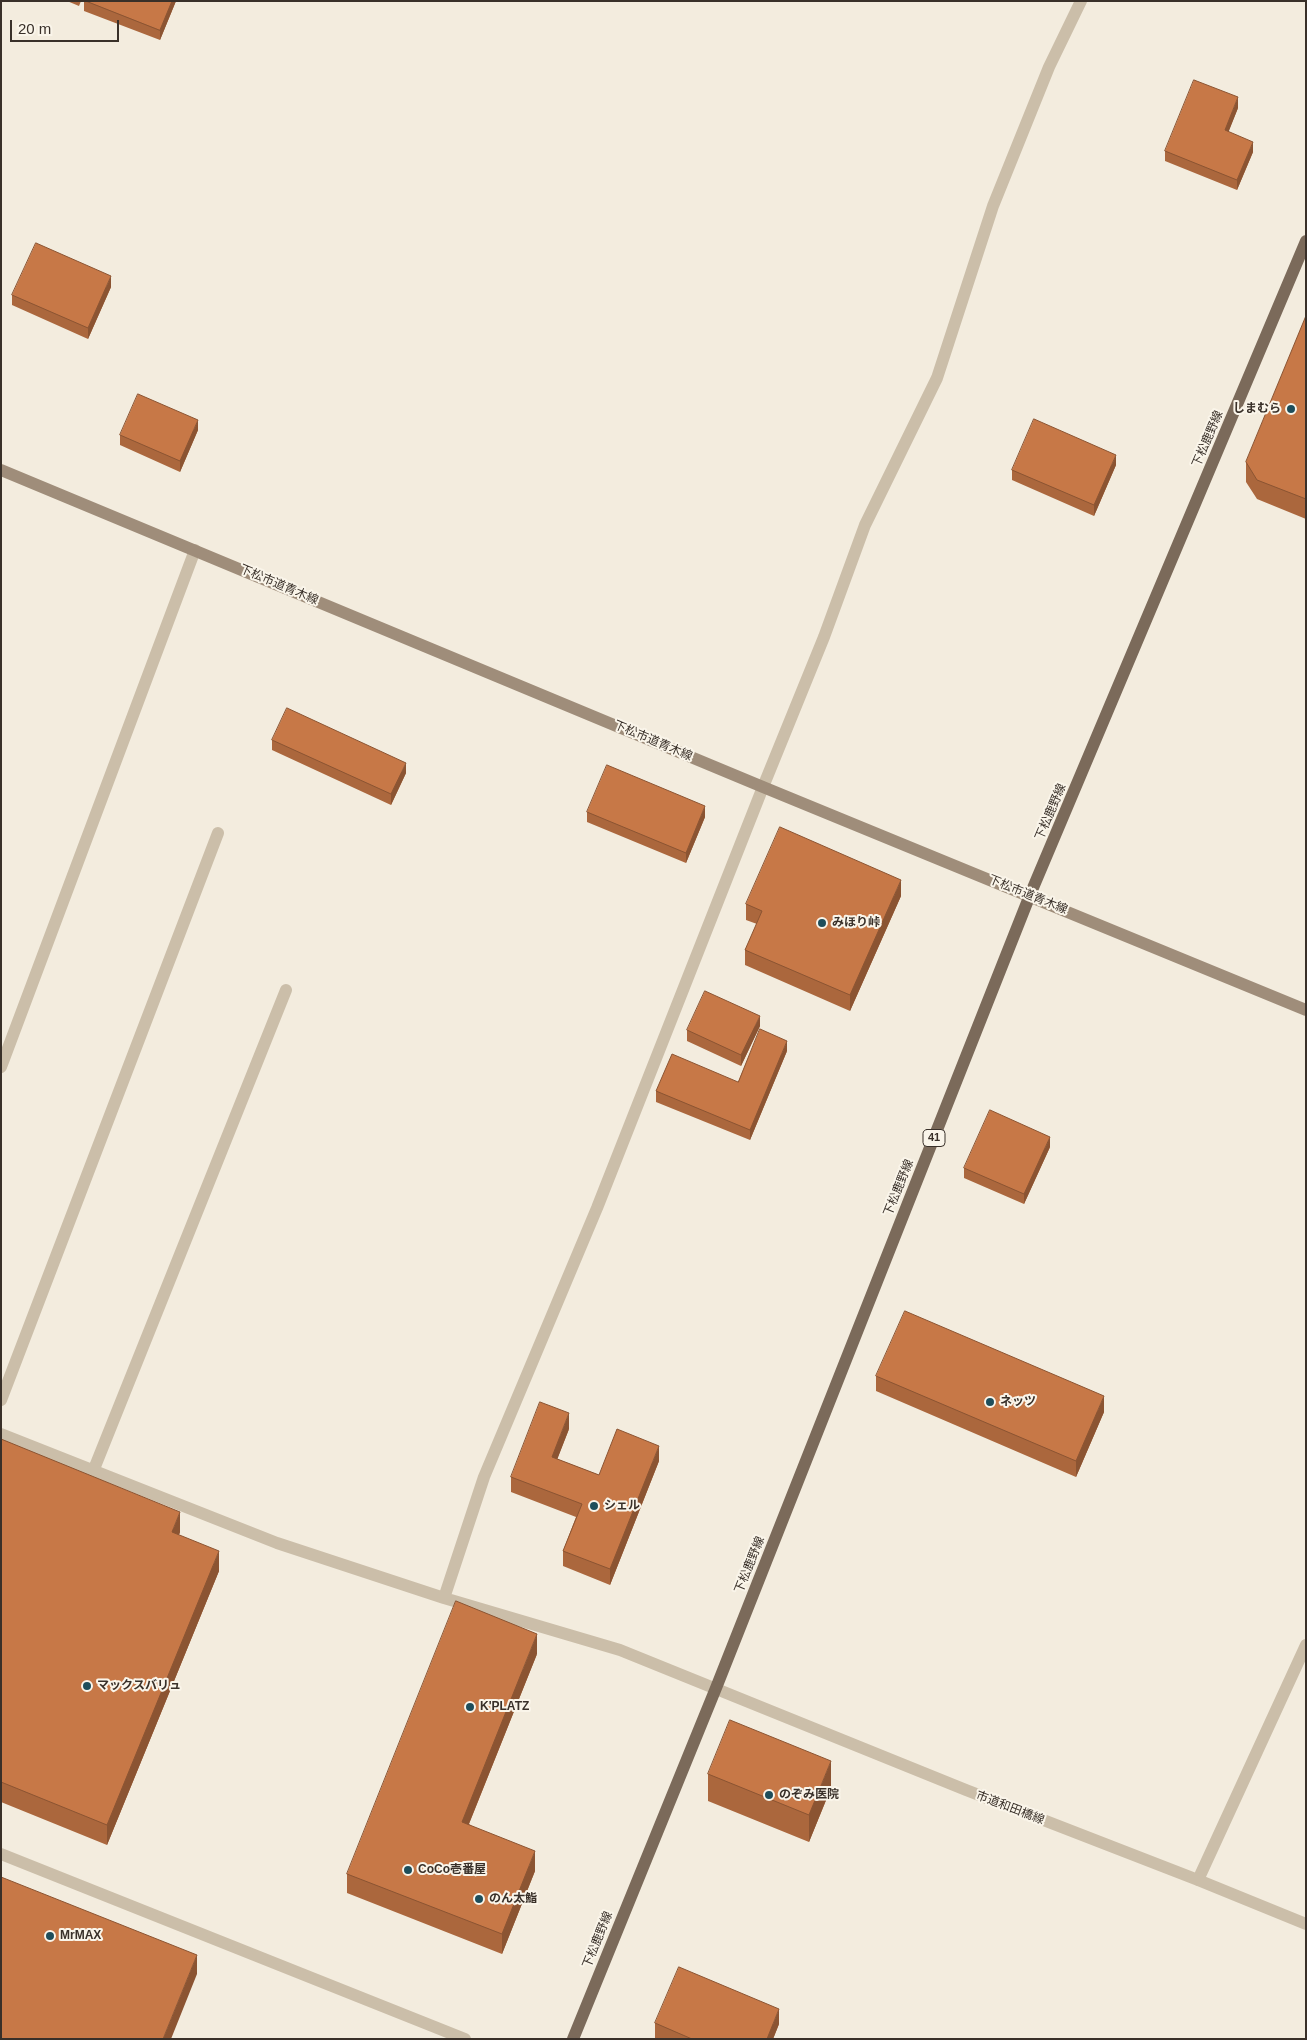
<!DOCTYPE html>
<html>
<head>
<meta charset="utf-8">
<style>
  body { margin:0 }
  #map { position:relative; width:1307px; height:2040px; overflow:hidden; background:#f3ecde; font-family:Helvetica,sans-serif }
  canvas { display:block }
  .frame { position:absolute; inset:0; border:2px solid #393029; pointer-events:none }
  .scale { position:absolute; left:10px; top:20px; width:109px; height:22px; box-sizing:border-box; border:2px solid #393029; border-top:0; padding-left:6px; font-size:15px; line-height:18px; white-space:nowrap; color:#393029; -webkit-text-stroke:4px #faf5ea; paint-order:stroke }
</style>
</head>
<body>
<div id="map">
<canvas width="1307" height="2040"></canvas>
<div class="frame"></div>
<div class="scale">20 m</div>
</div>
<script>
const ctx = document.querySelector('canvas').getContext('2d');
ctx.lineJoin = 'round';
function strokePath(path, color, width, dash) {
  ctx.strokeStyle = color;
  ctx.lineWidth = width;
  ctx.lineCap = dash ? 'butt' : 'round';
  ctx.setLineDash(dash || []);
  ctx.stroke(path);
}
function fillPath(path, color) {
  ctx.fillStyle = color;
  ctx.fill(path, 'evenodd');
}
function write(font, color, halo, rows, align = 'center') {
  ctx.font = font + ' Helvetica,"Noto Sans JP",sans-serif';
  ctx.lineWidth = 4;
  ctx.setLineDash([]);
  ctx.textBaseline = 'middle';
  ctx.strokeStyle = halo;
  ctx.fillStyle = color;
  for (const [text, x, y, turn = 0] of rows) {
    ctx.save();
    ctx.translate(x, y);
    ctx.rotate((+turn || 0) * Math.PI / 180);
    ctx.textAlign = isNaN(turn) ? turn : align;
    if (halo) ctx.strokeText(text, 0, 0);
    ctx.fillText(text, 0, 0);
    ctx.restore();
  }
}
strokePath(new Path2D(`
  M1,1854L465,2039`), '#cbbea9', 12);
strokePath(new Path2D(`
  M1,1067L195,550
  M1,1400L218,833
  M1,1434L277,1543L444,1598L620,1650L966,1790L1198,1880L1306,1924
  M94,1469L286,990
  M444,1598L484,1477L597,1208L763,787L824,637L865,525L937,378L993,206L1049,67L1081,1
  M1198,1880L1306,1645`), '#cbbea9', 12);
strokePath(new Path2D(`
  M1,470L763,787L1306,1010`), '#9f8d7a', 12);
strokePath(new Path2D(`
  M573,2039L716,1688L1030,895L1306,241`), '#7b6a5a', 12);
fillPath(new Path2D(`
  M67,1H81L79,6Z
  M84,1H176L160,40L84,11Z
  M1238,108L1228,132L1253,152L1237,190L1165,161V151Z
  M111,287L88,339L12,305V295Z
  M1306,316V519L1257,499L1246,482V462Z
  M198,430L180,472L120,445V435Z
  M1116,465L1094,516L1012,480V470Z
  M272,740L406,773L391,805L272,750Z
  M587,812L705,817L686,863L587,822Z
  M901,896L850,1011L745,965V950L757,924L746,920V904Z
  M760,1026L741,1066L687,1041V1030Z
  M787,1051L750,1140L656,1102V1091L738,1082Z
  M1050,1147L1024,1204L964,1178V1168Z
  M876,1376L1104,1412L1076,1477L876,1391Z
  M569,1429L557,1459L599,1475L659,1461L610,1585L563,1566V1551L576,1517L511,1492V1477Z
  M1,1439L180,1532L179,1535L219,1571L107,1845L1,1802Z
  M537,1654L469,1824L535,1871L502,1954L347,1893V1874Z
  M708,1774L831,1788L809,1842L708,1801Z
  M655,2023L779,2024L773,2039H655Z`), '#ab673d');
fillPath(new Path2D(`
  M172,1H176L160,40V30Z
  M1238,97V108L1225,141V130Z
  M1253,142V152L1237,190V180Z
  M111,276V287L88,339V328Z
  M198,420V430L180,472V461Z
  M1116,455V465L1094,516V505Z
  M406,763V773L391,805V794Z
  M705,806V817L686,863V853Z
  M901,880V896L850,1011V995Z
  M760,1016V1026L741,1066V1055Z
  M787,1041V1051L750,1140V1130Z
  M1050,1137V1147L1024,1204V1194Z
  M1104,1396V1412L1076,1477V1461Z
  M569,1413V1429L552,1473V1457Z
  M659,1446V1461L610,1585V1569Z
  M180,1512V1532L172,1552V1532Z
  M219,1551V1571L107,1845V1825Z
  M537,1634V1654L462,1841V1822Z
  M831,1761V1788L809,1842V1815Z
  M535,1851V1871L502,1954V1934Z
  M197,1955V1974L171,2039H163Z
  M779,2009V2024L773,2039H767Z`), '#8b5432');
const building = new Path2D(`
  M86,1H172L160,30Z
  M1194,80L1238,97L1225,130L1253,142L1237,180L1165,151Z
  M36,243L111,276L88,328L12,295Z
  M1306,316V499L1257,480L1246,462Z
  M138,394L198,420L180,461L120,435Z
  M1034,419L1116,455L1094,505L1012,470Z
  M287,708L406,763L391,794L272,740Z
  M607,765L705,806L686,853L587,812Z
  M780,827L901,880L850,995L745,950L762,911L746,904Z
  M705,991L760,1016L741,1055L687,1030Z
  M760,1029L787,1041L750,1130L656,1091L672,1054L738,1082Z
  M990,1110L1050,1137L1024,1194L964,1168Z
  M905,1311L1104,1396L1076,1461L876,1376Z
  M540,1402L569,1413L552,1457L599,1475L617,1429L659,1446L610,1569L563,1551L582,1504L511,1477Z
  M1,1439L180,1512L172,1532L219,1551L107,1825L1,1782Z
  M456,1601L537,1634L462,1822L535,1851L502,1934L347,1874Z
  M730,1720L831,1761L809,1815L708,1774Z
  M1,1877L197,1955L163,2039H1Z
  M679,1967L779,2009L767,2039H692L655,2023Z`);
fillPath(building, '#c77847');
strokePath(building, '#8b5432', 1);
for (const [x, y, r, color] of [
  [1291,409,5,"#1e4e5b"],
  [822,923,5,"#1e4e5b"],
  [990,1402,5,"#1e4e5b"],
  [594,1506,5,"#1e4e5b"],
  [87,1686,5,"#1e4e5b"],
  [470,1707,5,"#1e4e5b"],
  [769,1795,5,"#1e4e5b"],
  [408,1870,5,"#1e4e5b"],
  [479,1899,5,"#1e4e5b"],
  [50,1936,5,"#1e4e5b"]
]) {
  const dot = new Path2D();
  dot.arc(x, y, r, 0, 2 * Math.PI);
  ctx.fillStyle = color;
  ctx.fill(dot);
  strokePath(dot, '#faf5ea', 2);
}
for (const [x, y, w] of [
  [934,1138,22]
]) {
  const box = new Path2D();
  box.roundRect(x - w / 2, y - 8.5, w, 17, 4);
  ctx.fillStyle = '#faf5ea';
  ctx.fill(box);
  strokePath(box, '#393029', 1);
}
write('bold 11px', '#393029', null, [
  ["41",934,1138]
]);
write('bold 12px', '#393029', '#faf5ea', [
  ["しまむら",1281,409,"right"],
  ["みほり峠",832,923],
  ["ネッツ",1000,1402],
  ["シェル",604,1506],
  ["マックスバリュ",97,1686],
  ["K'PLATZ",480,1707],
  ["のぞみ医院",779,1795],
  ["CoCo壱番屋",418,1870],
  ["のん太鮨",489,1899],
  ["MrMAX",60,1936]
], 'left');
write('12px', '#393029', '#faf5ea', [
  ["下松鹿野線",1208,439,-67],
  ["下松市道青木線",279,585,23],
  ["下松市道青木線",653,741,23],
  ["下松鹿野線",1051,812,-67],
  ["下松市道青木線",1028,895,22],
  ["下松鹿野線",899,1188,-68],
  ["下松鹿野線",750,1565,-68],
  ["市道和田橋線",1010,1808,21],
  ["下松鹿野線",598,1940,-68]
]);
</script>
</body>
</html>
